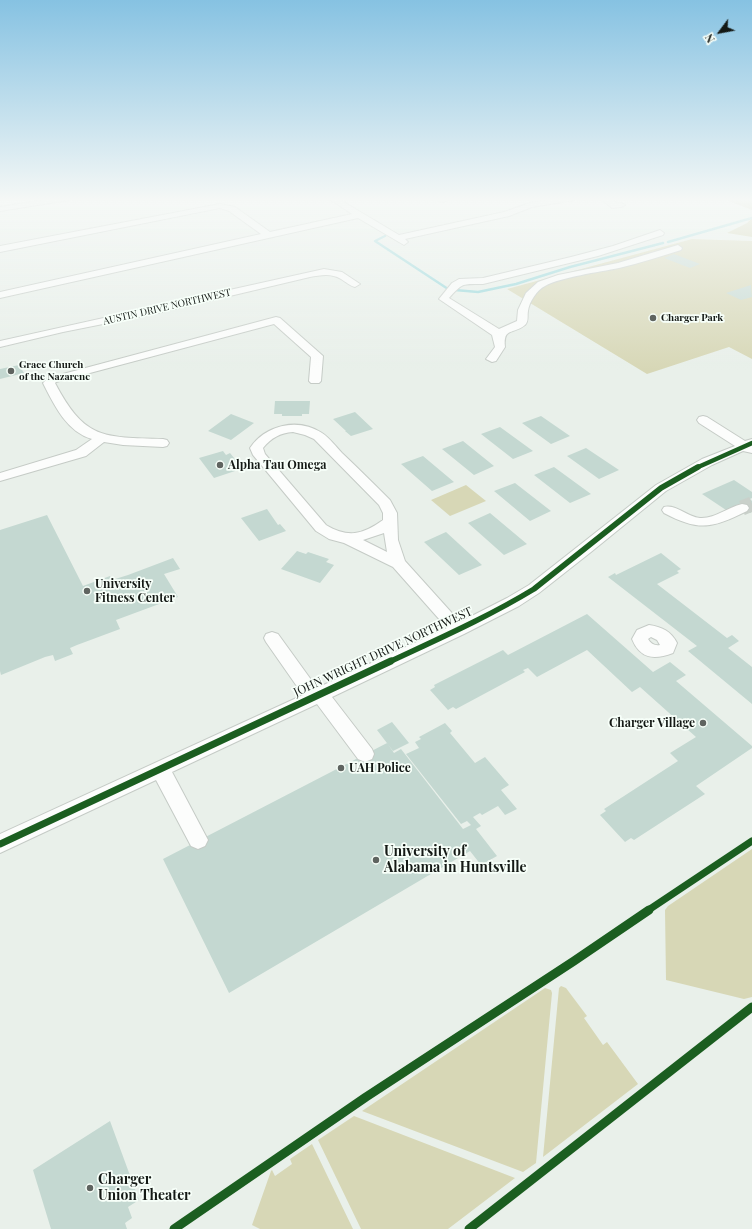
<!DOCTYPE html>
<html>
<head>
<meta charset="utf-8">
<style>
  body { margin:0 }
  #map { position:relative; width:752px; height:1229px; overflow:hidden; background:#e9f0ea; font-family:"Playfair Display",serif }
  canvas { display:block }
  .north { position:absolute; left:700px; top:12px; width:40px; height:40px; -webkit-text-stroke:3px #f7fff9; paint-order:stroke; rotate:238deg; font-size:11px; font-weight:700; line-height:16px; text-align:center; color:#141915 }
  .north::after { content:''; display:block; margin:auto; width:14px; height:18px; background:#141915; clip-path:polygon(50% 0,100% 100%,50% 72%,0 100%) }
</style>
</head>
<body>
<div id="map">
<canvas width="752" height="1229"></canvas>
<div class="north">N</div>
</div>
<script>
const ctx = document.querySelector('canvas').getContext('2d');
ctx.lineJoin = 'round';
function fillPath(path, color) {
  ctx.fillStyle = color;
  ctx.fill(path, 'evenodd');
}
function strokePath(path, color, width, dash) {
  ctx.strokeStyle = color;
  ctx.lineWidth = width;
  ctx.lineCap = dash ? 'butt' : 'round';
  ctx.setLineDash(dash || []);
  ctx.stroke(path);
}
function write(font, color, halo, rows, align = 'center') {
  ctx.font = font + ' "Playfair Display",serif';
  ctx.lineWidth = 3.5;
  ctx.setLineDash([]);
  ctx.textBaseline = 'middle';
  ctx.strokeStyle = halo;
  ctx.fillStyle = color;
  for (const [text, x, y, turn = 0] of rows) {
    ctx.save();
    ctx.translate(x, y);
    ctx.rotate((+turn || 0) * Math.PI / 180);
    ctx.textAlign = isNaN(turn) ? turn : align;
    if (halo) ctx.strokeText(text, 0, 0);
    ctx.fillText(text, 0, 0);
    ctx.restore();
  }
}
fillPath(new Path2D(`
  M692,239L752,241V359L729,347L647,374L507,289Z
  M466,485L486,501L450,516L431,500Z
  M752,849V997L744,999L666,980L665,910L668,906Z
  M561,986L566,988L587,1016L584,1018L603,1045L607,1042L638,1084L543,1157L559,988Z
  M545,988L551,990L552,993L536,1163L523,1172L362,1111Z
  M354,1116L515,1178L448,1229H361L318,1140Z
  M312,1144L353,1229H260L252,1225L271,1171L272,1170L275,1176L292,1164L290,1159Z`), '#d7d7b6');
fillPath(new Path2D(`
  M721,198H752V210Z
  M752,218V237L727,233L747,223Z`), '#cecda5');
strokePath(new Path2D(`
  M385,236L375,241L448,289
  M668,242L752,218
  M455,290L478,292L516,284L570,267L663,243`), '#94d6da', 2.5);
fillPath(new Path2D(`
  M674,254L700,264L690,268L664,258Z
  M751,285L752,297L741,300L726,293Z
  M19,365L24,373L0,379V369Z
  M275,401H310L309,414H302V416H282V414H274Z
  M355,412L373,429L351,436L345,431H346L333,419Z
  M231,414L254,423L231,440L208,431Z
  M541,416L570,436L551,444L522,423Z
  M500,427L533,451L513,459L481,434Z
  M463,441L494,466L474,475L442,449Z
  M586,448L619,470L599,479L567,456Z
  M223,451L226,455L230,453L239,464L235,465L238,470L214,478L199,458Z
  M423,456L454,482L432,491L401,464Z
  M554,467L591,494L570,503L534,475Z
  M734,480L752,492V498L750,499L752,501V512L750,513L737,505L726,510L702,494Z
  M515,483L551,511L530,521L494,491Z
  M267,509L278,525L280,524L286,531L259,541L241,518Z
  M490,513L527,544L504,555L468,523Z
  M47,515L83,586L110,576L112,580L128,575L173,558L180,569L164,574L178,597L116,620L120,629L77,645L70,648L73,654L55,661L53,655L45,657L1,675L0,671V530Z
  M446,532L482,565L459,575L424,542Z
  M297,551L306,554L308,552L329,559L326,562L334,565L320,583L281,569Z
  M661,553L681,569L677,571L679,573L657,584L727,638L732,635L739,641L728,648L752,667V704L688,651L697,646L608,577L615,573L616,575Z
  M587,614L653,672L670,662L686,675L676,681L752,746V748L696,786L705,794L634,840L631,838L625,842L600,815L606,811L604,809L678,761L670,753L696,737L640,687L632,692L587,650L537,677L528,668L523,670L525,672L456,709L453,707L448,710L430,690L435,687L434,685L503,650L508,655Z
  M392,722L409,743L393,751L377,730Z
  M445,723L452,731L450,733L475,763L485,757L509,785L501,790L517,809L505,815L498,806L482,815L480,813L473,817L481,826L476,829L497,856L481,865L470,851L229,993L163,859L387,743L394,753L401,749L463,829L471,825L467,821L461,824L406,754L419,748L415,742L421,739L419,737Z
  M110,1121L139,1200L128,1207L132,1218L125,1223L127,1229H51L33,1170Z`), '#c4d8d1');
strokePath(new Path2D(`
  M742,508L752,504`), '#c9d0ca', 15, [15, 8]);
const minor = new Path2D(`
  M55,198H73L69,200L0,211V207Z
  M328,198H337L399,235L504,212L530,203L560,198H578L574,200L532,207L509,216L405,239L408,242L404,245L358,218L0,298V292L261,234L229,211L220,208L0,252V246L220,204L235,207L270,232L352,214Z
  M439,198H447V200L443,202H440Z
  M600,198H609L617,203H621L625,205L621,207L612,208Z
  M660,230L664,233L663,235L598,256L483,284C463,284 463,282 449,298L499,329L517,321L518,310L526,293L538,282L558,275L618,263L678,245L682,248L681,250C661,256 640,263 619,268C599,272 561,277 545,286C537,290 529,302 528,311C527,316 529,321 525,325C513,335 503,327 505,347L496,361L492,362L486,359L495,347L492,335L439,299L452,283L459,279L483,278L571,257L613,246Z
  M324,269L342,272L360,284L355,287C350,286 346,282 341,279C331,273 321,275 310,277L158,313L63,332L0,347V341Z
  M276,317L280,318L323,356L321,381L319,383H311L309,381L311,357L274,324L56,382L55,383C85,440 103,437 163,439L167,440L169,443L167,446L163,447L123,445L104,442L86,456L0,481V473L76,450L92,439C67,432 54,405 43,383L48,378Z
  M703,416L707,417L745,441L752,439V453L743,451L712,465L666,491L591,552L539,593L519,606L464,634L332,697L372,749L374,754L372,759L365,762L358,759L317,704L172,772L208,840L205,846L198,849L191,846L156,780L0,853V834L303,695L266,642L264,638L266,634L272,632L278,634L317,688L447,628L393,567L344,543L329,539L316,531L253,455L250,448C265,425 298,417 322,433C330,438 336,447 342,453C358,468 374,484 390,500L397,513L398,540L405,561L460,622L507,598L529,585L656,485L702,459L735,446L699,423L697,420L699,417ZM293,432L305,435L314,439L379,505L383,513V520C362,535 348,538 326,525L265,454L263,448C271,438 280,433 293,432ZM384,533L387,552L363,540Z
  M742,504L747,505L749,508L747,511C712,528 700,532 664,513L662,510L664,507C677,504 687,517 700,518C715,519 728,507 742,504Z
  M649,625C662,627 671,631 677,643L673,653C654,660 640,659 632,639L637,630ZM651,637L657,640L660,645C655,646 651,644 648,639Z`);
strokePath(minor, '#c5cbc6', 2);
fillPath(minor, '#fcfdfc');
strokePath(new Path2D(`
  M696,468L752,443`), '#1b5e20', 4.5);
strokePath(new Path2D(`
  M389,662C438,639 488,617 534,589L661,488L698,467`), '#1b5e20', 5.5);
strokePath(new Path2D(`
  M0,844L391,661
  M647,911L752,841`), '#1b5e20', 7);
strokePath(new Path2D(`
  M174,1229L366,1097L574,961L649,910
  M469,1229L752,1007`), '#1b5e20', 9);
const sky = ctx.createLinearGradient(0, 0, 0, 370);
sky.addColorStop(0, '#86c2e2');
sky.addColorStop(0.54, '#f5f8f6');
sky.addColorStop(1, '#f5f8f600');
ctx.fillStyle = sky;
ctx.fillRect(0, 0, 752, 370);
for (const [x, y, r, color] of [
  [653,318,4,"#5f6460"],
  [11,371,4,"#5f6460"],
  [220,465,4,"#5f6460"],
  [87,591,4,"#5f6460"],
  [703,723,4,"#5f6460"],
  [341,768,4,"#5f6460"],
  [376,860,4,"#5f6460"],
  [90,1188,4,"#5f6460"]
]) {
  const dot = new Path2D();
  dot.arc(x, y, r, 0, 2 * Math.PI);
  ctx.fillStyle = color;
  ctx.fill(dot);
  strokePath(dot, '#f7fff9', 1.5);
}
write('10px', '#141915', '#f7fff9', [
  ["AUSTIN DRIVE NORTHWEST",167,307,-13]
]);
write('bold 10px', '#141915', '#f7fff9', [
  ["Charger Park",661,318],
  ["Grace Church",19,365],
  ["of the Nazarene",19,377]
], 'left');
write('bold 12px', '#141915', '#f7fff9', [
  ["Alpha Tau Omega",228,465],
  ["University",95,584],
  ["Fitness Center",95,598],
  ["Charger Village",695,723,"right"],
  ["UAH Police",349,768]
], 'left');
write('12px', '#141915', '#f7fff9', [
  ["JOHN WRIGHT DRIVE NORTHWEST",383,652,-25]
]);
write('bold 14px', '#141915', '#f7fff9', [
  ["University of",384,852],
  ["Alabama in Huntsville",384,868],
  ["Charger",98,1180],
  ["Union Theater",98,1196]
], 'left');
</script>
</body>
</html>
